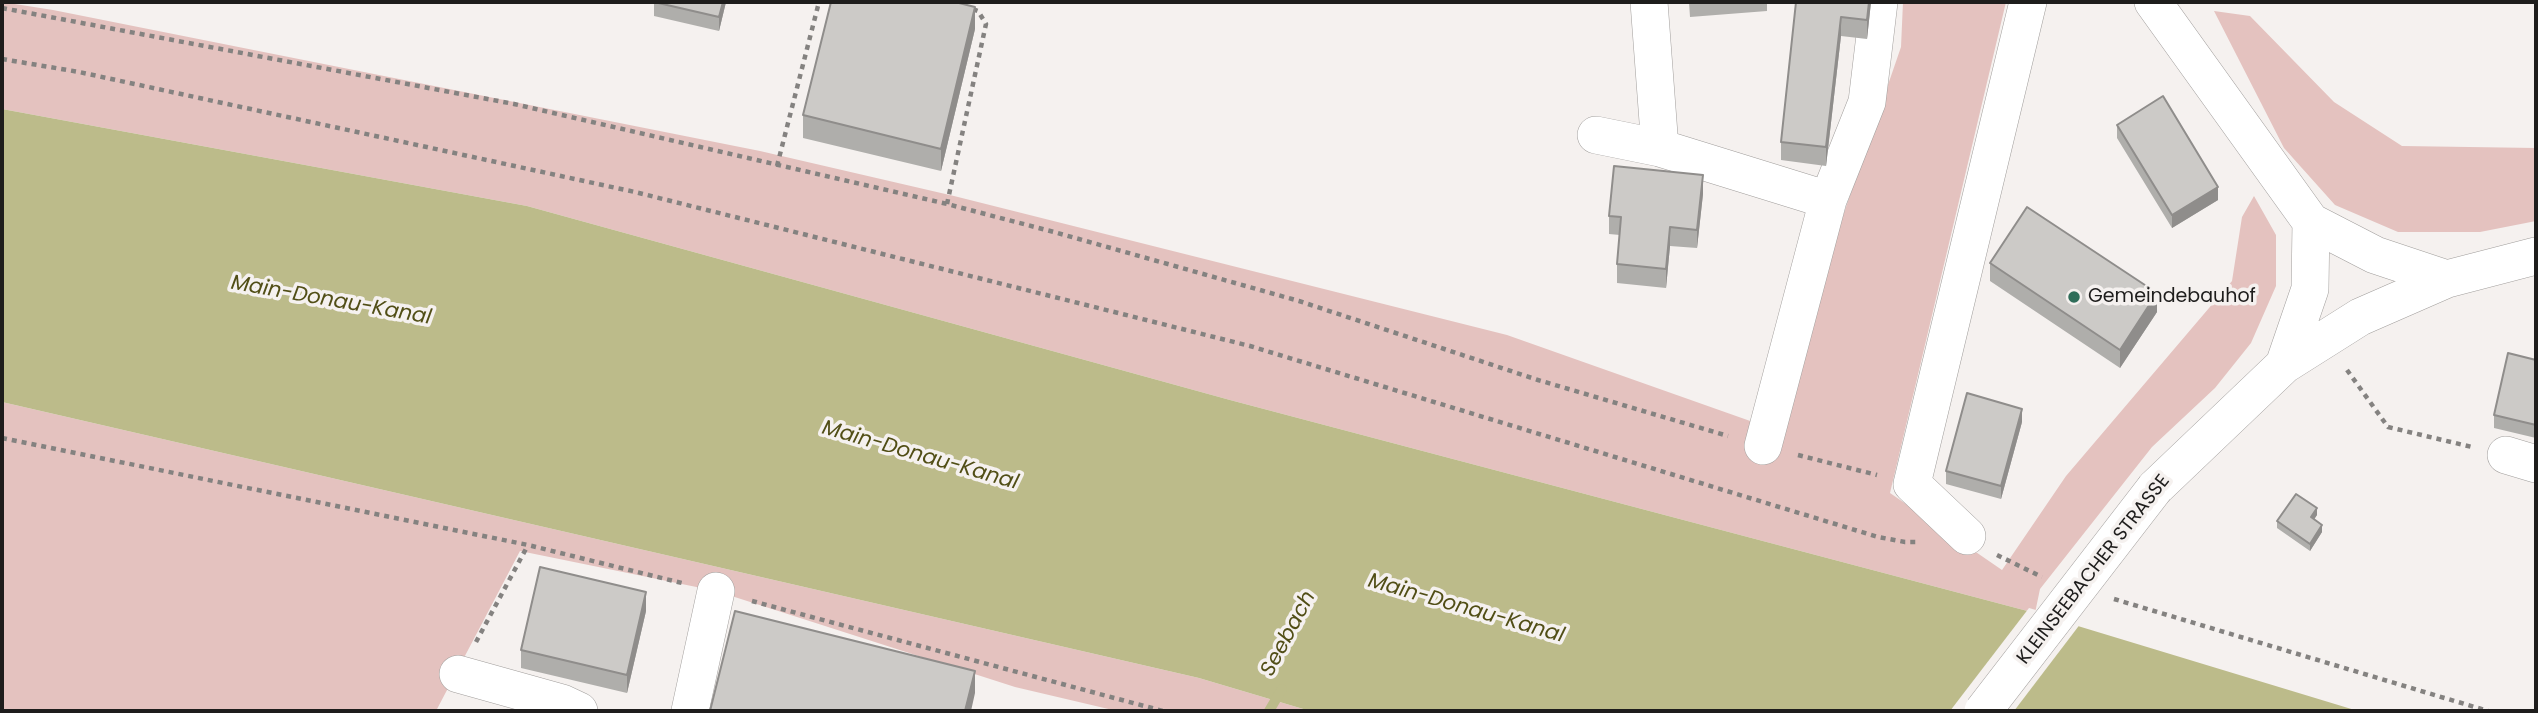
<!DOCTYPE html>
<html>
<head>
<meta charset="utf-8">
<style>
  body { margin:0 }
  #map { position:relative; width:2538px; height:713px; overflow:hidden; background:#f5f1ef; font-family:Poppins,sans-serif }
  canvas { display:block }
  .frame { position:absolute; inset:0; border:4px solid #1e1d1c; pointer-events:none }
</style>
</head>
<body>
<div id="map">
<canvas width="2538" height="713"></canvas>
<div class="frame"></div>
</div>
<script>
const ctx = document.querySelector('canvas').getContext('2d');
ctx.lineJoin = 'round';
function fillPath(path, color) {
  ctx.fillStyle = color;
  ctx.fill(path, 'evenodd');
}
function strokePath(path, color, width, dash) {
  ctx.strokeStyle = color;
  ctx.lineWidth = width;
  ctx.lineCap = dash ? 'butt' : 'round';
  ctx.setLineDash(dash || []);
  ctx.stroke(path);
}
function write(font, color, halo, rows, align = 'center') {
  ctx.font = font + ' Poppins,sans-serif';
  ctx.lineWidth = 7;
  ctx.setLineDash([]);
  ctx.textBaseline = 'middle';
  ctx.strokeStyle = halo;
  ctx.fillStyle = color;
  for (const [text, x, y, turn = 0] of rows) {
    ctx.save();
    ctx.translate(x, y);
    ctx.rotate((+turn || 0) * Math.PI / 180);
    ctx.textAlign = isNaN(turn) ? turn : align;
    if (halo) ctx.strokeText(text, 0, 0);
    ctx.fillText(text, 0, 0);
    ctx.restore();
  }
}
fillPath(new Path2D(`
  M2,2L53,10L760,151L954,196L1507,335L1770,428L1901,47L1903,2H2006L1890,493L2002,570L2066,476L2232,281L2242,217L2254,196L2276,235V286L2251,343L2215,388L2152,447L2040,589L2035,613L1230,400L527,206L2,109Z
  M2214,11L2250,16L2334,102L2402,146L2536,148V221L2480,232H2398L2335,205L2284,148Z
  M2,402L1199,678L1310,711H1117L1015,687L716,591L520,551L436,711H2Z`), '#e4c2bf');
fillPath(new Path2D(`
  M2,109L527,206L1230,400L2035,613L2358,711H1310L1199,678L2,402Z`), '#bcbb8a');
fillPath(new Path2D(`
  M2029,608L2081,623L2014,711H1950Z`), '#f5f1ef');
strokePath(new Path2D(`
  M1269,711L1282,689`), '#bcbb8a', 10);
const minor = new Path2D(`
  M1649,2L1660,148
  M2153,2L2311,222L2375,255L2447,279
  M1596,135L1660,148L1828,200L1763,446
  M1828,200L1867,102L1879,2
  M2284,365L2310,289L2311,222
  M2506,455L2536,464
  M2155,488L2284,365L2360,317L2447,279L2536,256
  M1967,536L1912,484L2028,2
  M458,674L562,703L579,711
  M690,711L716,591`);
strokePath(minor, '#a19e9c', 38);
strokePath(new Path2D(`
  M2,8L514,104L947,204L1054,232L1299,301L1538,380L1728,436
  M2,59L79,72L635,192L1250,346L1878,537L1905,542H1920
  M777,166L819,2
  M947,204L986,24L978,11L970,8
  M2347,370L2388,427L2472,447
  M2,438L528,545L682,583
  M1798,455L1877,475
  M1997,555L2042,577
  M2114,599L2488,711
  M752,601L1163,711
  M476,642L528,545`), '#848280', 4.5, [5, 5]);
strokePath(minor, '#fff', 37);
const minorBridge = new Path2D(`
  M1983,711L2155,488`);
strokePath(minorBridge, '#a19e9c', 38, []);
strokePath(minorBridge, '#fff', 37);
fillPath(new Path2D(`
  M654,2H726L719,31L654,16Z
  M1689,2H1767V11L1690,17Z
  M1796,2H1871L1867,39L1841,36L1826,166L1781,160V142Z
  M975,29L941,171L803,138V115Z
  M2117,125L2218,200L2172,228L2117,138Z
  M1703,194L1697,248L1670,246L1666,288L1617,283V264L1620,235L1609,234V216Z
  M1990,263L2157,312L2120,368L1990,281Z
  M2536,360V438L2494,428V415Z
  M2022,422L2001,499L1946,484V471Z
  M2317,515L2314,519L2322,532L2310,551L2277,528V521Z
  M646,611L627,693L521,668V650Z`), '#afaeab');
fillPath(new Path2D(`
  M723,2H726L719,31V17Z
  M1869,2H1871L1867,39V20Z
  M975,7V29L941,171V149Z
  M1841,17V36L1826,166V147Z
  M1703,175V194L1697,248V230Z
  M2218,187V200L2172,228V215Z
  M1670,227V246L1666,288V269Z
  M2157,293V312L2120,368V350Z
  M2022,409V422L2001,499V486Z
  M2317,508V515L2311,524V517Z
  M2322,525V532L2310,551V544Z
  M646,592V611L627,693V675Z
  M975,671V693L971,711H965Z`), '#8f8d8b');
const building = new Path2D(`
  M654,2H723L719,17Z
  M831,2H955L975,7L941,149L803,115Z
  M1796,2H1869L1867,20L1841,17L1826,147L1781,142Z
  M2163,96L2218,187L2172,215L2117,125Z
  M1614,166L1703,175L1697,230L1670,227L1666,269L1617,264L1621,217L1609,216Z
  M2027,207L2157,293L2120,350L1990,263Z
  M2508,353L2536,360V425L2494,415Z
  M1967,393L2022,409L2001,486L1946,471Z
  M2296,494L2317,508L2311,517L2322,525L2310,544L2277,521Z
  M540,567L646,592L627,675L521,650Z
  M735,611L975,671L965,711H710Z`);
fillPath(building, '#cccac7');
strokePath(building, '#8f8d8b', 2);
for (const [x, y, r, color] of [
  [2074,297,7,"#2f6d59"]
]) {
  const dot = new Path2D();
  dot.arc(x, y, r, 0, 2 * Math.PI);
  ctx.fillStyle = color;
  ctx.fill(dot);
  strokePath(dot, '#f5f1ef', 2.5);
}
write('19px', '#1e1d1c', '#f5f1ef', [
  ["Gemeindebauhof",2088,297]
], 'left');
write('19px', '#1e1d1c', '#f5f1ef', [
  ["KLEINSEEBACHER STRASSE",2094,570,-52]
]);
write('italic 21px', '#514e16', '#f5f1ef', [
  ["Main-Donau-Kanal",331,301,10],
  ["Main-Donau-Kanal",920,456,16],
  ["Main-Donau-Kanal",1466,609,16],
  ["Seebach",1289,634,-62]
]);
</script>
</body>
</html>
